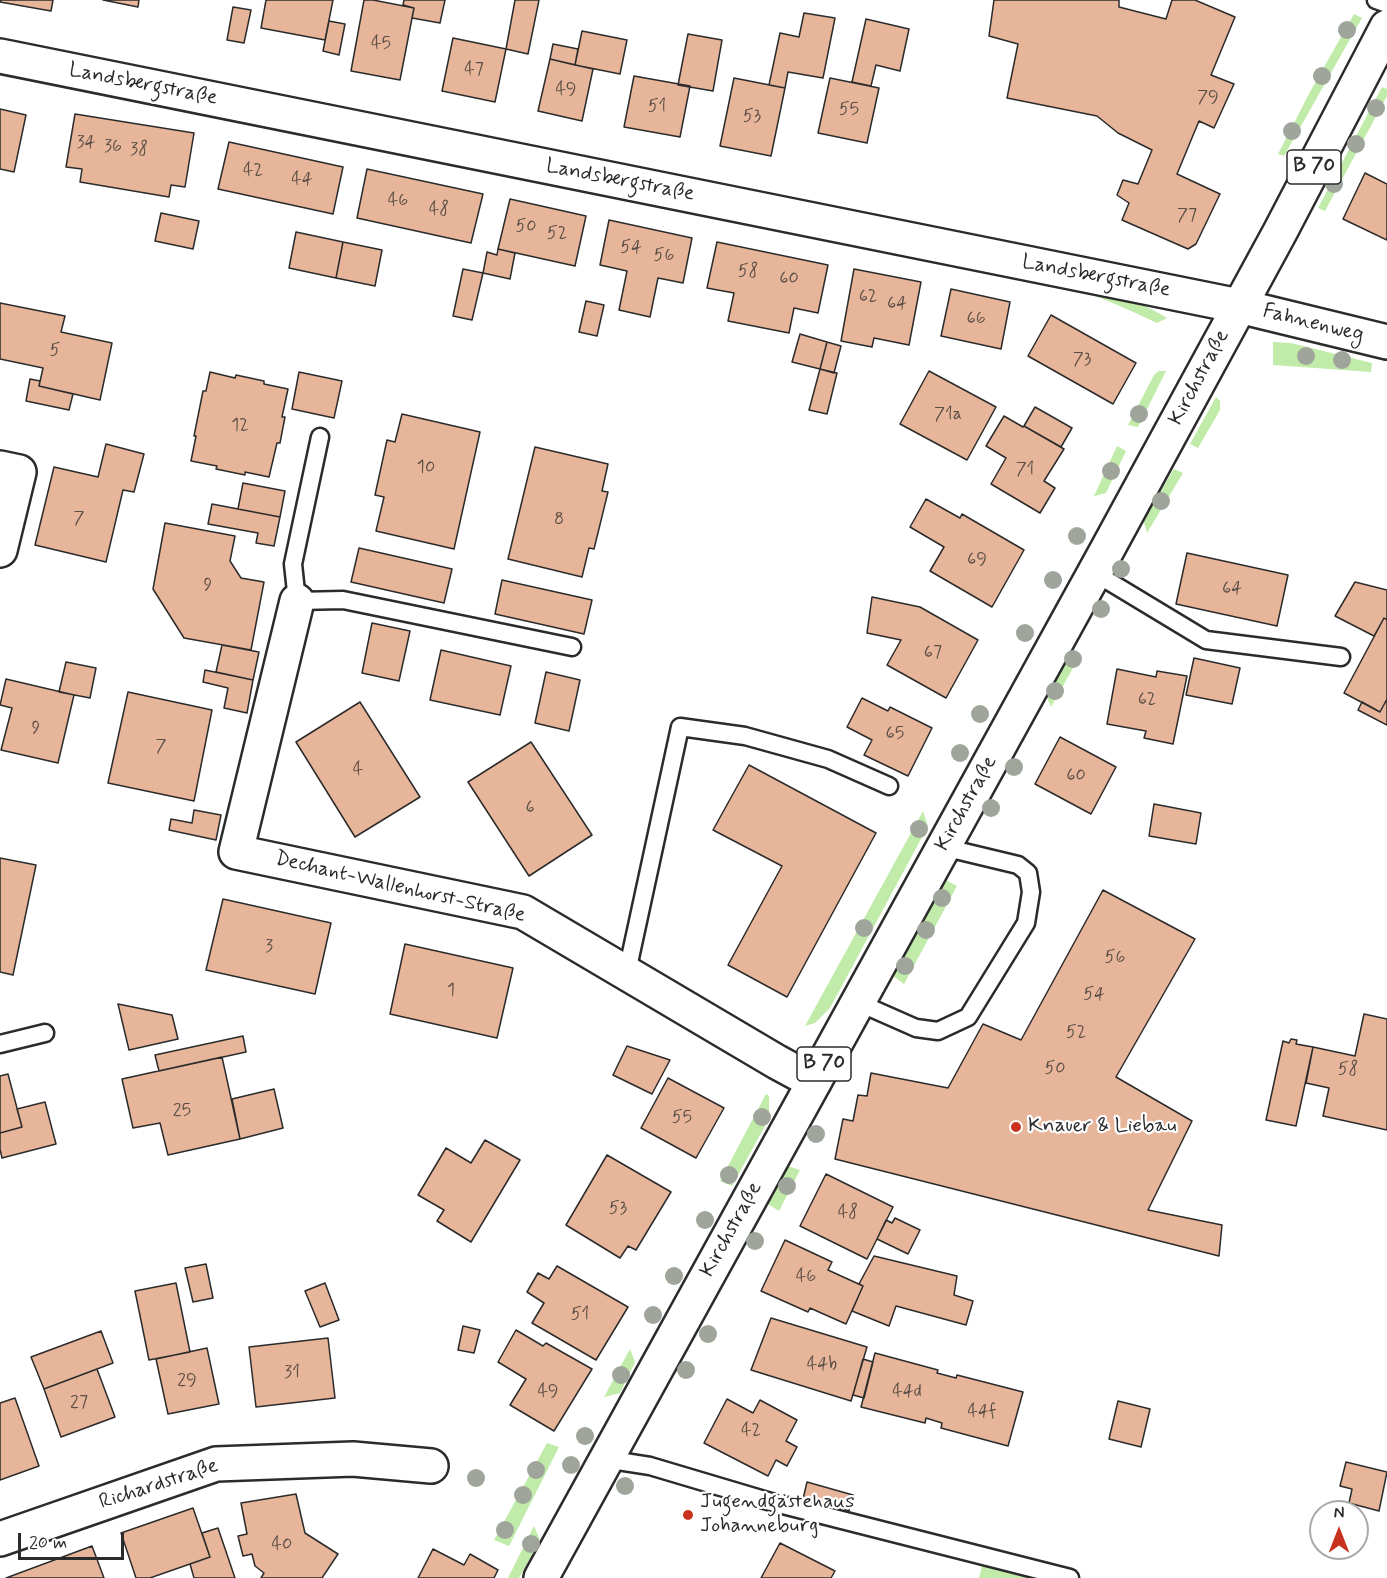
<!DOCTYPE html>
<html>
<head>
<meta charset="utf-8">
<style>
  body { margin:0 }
  #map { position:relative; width:1387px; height:1578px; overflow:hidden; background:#fff; font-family:Mynerve,sans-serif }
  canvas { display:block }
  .north { position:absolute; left:1309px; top:1500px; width:60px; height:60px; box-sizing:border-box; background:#fff; border:2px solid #aaa; border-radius:50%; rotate:0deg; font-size:16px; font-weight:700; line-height:24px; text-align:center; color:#2b2b2b }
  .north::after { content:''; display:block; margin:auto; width:21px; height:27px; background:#c8321e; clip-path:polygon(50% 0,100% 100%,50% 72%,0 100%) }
  .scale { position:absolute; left:18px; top:1533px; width:106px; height:27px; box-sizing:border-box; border:3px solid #2b2b2b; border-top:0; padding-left:8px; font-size:18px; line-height:21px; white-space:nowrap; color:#2b2b2b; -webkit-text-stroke:4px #fff; paint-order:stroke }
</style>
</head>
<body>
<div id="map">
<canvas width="1387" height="1578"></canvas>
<div class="north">N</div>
<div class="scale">20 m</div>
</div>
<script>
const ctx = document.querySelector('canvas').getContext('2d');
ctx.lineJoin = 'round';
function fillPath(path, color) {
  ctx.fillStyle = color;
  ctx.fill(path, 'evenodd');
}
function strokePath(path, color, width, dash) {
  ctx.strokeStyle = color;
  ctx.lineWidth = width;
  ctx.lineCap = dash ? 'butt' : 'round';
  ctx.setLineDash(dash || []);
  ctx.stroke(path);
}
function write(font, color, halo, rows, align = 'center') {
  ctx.font = font + ' Mynerve,sans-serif';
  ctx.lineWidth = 4.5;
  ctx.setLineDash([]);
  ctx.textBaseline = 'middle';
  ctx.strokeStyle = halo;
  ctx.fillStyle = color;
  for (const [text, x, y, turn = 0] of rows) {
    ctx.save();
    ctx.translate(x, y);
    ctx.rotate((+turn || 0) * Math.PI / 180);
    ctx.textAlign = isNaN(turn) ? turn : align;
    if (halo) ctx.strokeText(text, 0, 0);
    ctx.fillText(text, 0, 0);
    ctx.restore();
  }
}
fillPath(new Path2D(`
  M1354,14L1362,18L1284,156L1278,154L1311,90Z
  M1382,87L1387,89V96L1325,211L1318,208Z
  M1102,290C1124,298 1147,305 1167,318L1157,323L1129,310L1096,296Z
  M1273,342L1291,343L1372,363L1371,372L1273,365Z
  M1159,371H1166L1138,427L1128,425L1154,375Z
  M1216,397L1220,401V410L1198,448L1190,444Z
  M1117,446L1126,451L1106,493L1094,496Z
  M1174,469L1183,473L1147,533L1143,519Z
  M1070,648L1081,654L1051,707L1045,693Z
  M923,811L928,826L830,1008L815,1023L805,1026Z
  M944,879L957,886L904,984L893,976Z
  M766,1094L769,1096V1112L766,1124L732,1186L720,1181Z
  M787,1166L800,1170L779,1211L768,1204Z
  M630,1349L635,1362L620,1393L604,1397Z
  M547,1443L559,1447L509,1546L494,1540Z
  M534,1526L540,1540L519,1578H508Z
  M983,1562L1050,1578H979Z`), '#c0eba8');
const building = new Path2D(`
  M1,0H53L51,11L0,2Z
  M103,0H139L138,7Z
  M266,0H333L325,40L261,28Z
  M364,0H373L414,8L400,80L351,71Z
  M404,0H445L440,23L412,18L414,8L403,5Z
  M515,0H539L528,54L506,49Z
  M994,0H1119V7L1166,19L1172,0H1195L1235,17L1211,75L1234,84L1214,128L1199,121L1177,174L1220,194L1196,244L1188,249L1122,220L1129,203L1117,195L1123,180L1138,184L1152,150L1118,133L1097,116L1007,98L1018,44L989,36Z
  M233,7L251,10L244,43L227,40Z
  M804,13L835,18L823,78L788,72L785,88L769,85L780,33L799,37Z
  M866,19L909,29L900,71L876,65L871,86L852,82Z
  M329,21L345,24L339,55L323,51Z
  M582,31L627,40L620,74L575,65Z
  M688,34L722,40L713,91L678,85Z
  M453,38L506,49L495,102L442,91Z
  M553,44L578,49L575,65L550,59Z
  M550,59L593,69L582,121L538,111Z
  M634,76L690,86L680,137L624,127Z
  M734,78L785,88L771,156L720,146Z
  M830,78L879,88L867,143L818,133Z
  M0,109L26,115L14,172L0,169Z
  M75,114L194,133L185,187L171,185L169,197L80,182L82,169L66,167Z
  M229,142L343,167L333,214L218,189Z
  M367,169L483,194L471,243L357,218Z
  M1365,173L1387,184V240L1343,219Z
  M510,199L586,216L575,266L498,249Z
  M161,213L199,221L193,249L155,241Z
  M609,220L692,238L683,283L658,278L650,317L619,310L627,271L600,265Z
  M296,232L343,242L336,278L289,268Z
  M343,242L382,250L375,286L336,278Z
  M717,242L828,265L818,313L794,308L789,333L728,321L734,293L707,288Z
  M498,249L515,253L510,279L483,273L487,252L497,255Z
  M463,269L483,273L472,320L453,316Z
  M854,269L921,282L909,345L874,338L872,347L841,341Z
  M951,289L1010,302L1001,349L941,336Z
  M586,301L604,305L597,336L579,332Z
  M0,303L65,316L61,332L112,343L100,400L39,386L43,368L0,359Z
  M1051,315L1136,363L1113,404L1028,356Z
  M800,334L827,342L820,369L792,362Z
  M827,342L841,346L834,373L820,369Z
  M820,369L837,373L827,414L809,410Z
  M929,371L996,407L967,460L900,424Z
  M210,372L235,378L236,375L264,381V384L288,389L282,417H285L280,443H277L269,477L245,472V475L216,469L217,466L191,461L196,436H194L203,391H206Z
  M299,372L342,381L334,418L292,409Z
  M30,379L40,381L39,386L73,394L69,410L26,401Z
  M1035,407L1072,428L1061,447L1024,426Z
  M402,414L480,432L454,549L376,531L384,497L375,495L387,440L395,442Z
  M1004,416L1023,427L1024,426L1064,449L1044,481L1055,488L1040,513L991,484L1006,458L986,446Z
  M106,444L144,454L134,492L123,490L106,562L35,545L54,467L98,477Z
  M535,447L608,464L602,491L608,492L594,549L589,548L582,577L508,559Z
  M243,483L285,491L280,517L238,509Z
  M926,499L960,518L962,514L1024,550L992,607L930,571L944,547L910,527Z
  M212,504L280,517L274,546L256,543L258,533L208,524Z
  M165,523L235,536L230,561L241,578L264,582L251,650L184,638L153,589Z
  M359,548L452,569L444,603L351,582Z
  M1187,553L1288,575L1277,626L1176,604Z
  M502,580L592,600L584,634L495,614Z
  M1355,582L1387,590V620L1384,618L1374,636L1335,616Z
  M872,597L920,607L978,640L946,698L887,665L901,640L867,633Z
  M1384,618L1387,620V699L1380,712L1344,693Z
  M372,623L410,631L399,681L362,673Z
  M222,645L259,652L253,680L216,672Z
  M441,650L511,666L500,715L430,700Z
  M1194,658L1240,668L1232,704L1186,695Z
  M66,662L96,668L90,698L59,692Z
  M1117,669L1156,677L1157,671L1187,676L1173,744L1144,738L1146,731L1107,724Z
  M205,670L253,680L247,713L224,708L228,688L203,682Z
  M546,672L580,680L569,731L535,723Z
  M6,679L74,695L58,763L1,750L12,708L0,705Z
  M128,692L212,710L194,801L108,783Z
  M862,698L888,711L890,707L932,728L908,776L864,755L872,740L847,727Z
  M1387,699V725L1358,710L1362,702L1380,712Z
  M360,702L420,797L355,837L296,742Z
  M1060,737L1116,767L1091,814L1035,784Z
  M531,742L592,835L529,876L468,782Z
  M749,765L876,833L787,997L728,965L782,866L713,830Z
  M1154,804L1201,813L1196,844L1149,836Z
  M194,810L221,815L216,840L169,830L171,819L192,823Z
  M0,858L36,865L13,975L0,972Z
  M1103,890L1195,939L1116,1077L1192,1121L1148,1210L1222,1225L1219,1256L835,1159L843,1119L853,1121L858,1095L867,1096L871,1073L948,1088L983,1024L1021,1040Z
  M223,899L331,923L315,994L206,970Z
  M405,944L513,968L497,1038L390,1014Z
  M118,1004L172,1015L178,1039L129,1050Z
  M1364,1014L1387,1019V1130L1323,1116L1329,1088L1306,1083L1313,1047L1355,1056Z
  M243,1036L246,1052L159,1071L155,1055Z
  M1291,1039L1297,1040L1296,1044L1313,1047L1296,1126L1266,1120L1283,1041L1289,1043Z
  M627,1046L670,1060L652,1094L613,1075Z
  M222,1057L240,1139L168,1155L160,1123L133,1128L122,1079Z
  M8,1074L22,1127L0,1133V1076Z
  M668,1078L724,1108L696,1158L641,1128Z
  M274,1089L283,1128L240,1139L232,1099Z
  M45,1102L56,1144L2,1158L0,1149V1133L22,1127L17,1109Z
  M485,1140L520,1160L471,1242L437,1221L444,1210L418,1195L446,1148L471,1163Z
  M607,1155L671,1192L636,1250L628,1246L620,1258L566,1225Z
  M826,1174L893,1207L867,1259L800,1226Z
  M895,1218L920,1230L908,1254L877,1239L886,1220L892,1223Z
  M785,1240L832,1262L828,1270L863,1286L846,1324L810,1308L808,1312L761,1291Z
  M874,1256L957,1276L954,1295L973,1301L966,1325L896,1306L889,1326L852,1311L863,1286L859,1284Z
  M206,1264L213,1298L193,1302L185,1268Z
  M557,1266L628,1307L596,1360L532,1323L544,1303L527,1292L538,1273L549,1279Z
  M176,1283L190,1352L149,1360L135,1291Z
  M325,1283L339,1320L320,1327L305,1291Z
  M771,1318L867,1347L851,1401L751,1370Z
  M463,1326L480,1330L474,1353L458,1350Z
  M516,1330L543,1346L546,1343L592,1369L554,1431L510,1405L526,1379L498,1362Z
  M101,1331L113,1363L44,1389L31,1357Z
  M328,1338L335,1398L256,1407L249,1347Z
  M207,1348L219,1404L168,1414L156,1359Z
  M875,1353L938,1370L937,1373L956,1378L957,1375L1023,1392L1008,1446L941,1428L942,1423L926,1418L925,1423L861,1407Z
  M863,1359L873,1362L864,1398L853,1395Z
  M97,1369L115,1417L61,1437L44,1389Z
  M15,1398L39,1466L0,1480V1403Z
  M727,1399L753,1413L760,1400L797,1420L786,1441L797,1447L787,1466L776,1460L768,1476L704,1443Z
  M1118,1401L1150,1409L1141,1447L1109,1439Z
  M1346,1462L1387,1472L1379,1511L1349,1503L1352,1489L1340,1486Z
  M807,1482L853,1495L849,1511L803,1499Z
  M296,1494L305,1533L338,1554L322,1578H261L264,1573L255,1566L252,1554L243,1556L238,1536L247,1534L241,1503Z
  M193,1508L210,1557L150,1578H136L121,1533Z
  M218,1528L235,1578H194L190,1564L210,1557L202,1533Z
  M780,1543L835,1571L831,1578H761Z
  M92,1546L104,1578H6Z
  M433,1549L464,1565L470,1554L498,1570L494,1578H418Z`);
fillPath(building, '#e7b599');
strokePath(building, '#2b2b2b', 1.5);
const lane = new Path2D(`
  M1376,0L1387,4
  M320,437L293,564L297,601L343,600L572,647
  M1095,573L1206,640L1341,657
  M627,972L680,727L745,736L828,759L889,786
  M857,1002L916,1028L938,1031L968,1017L1026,923L1031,892L1028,873L1018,865L943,847
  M0,1044L45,1033
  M605,1459L650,1466L771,1502L1070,1578`);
const street = new Path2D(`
  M0,56L1239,306L1387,342
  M0,468L19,472L0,550
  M297,601L236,852L523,912L777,1062L814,1082
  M0,1539L216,1464L353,1459L431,1466`);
const primary = new Path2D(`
  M541,1578L1107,550L1280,232L1387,27`);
strokePath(lane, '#2b2b2b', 21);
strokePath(street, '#2b2b2b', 38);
strokePath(primary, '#2b2b2b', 38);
strokePath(lane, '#fff', 16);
strokePath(street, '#fff', 33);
strokePath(primary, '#fff', 33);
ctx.fillStyle = '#9fa59b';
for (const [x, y] of [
  [1347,30],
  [1322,76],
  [1376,108],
  [1292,131],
  [1356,144],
  [1334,184],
  [1306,356],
  [1342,360],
  [1139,414],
  [1111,471],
  [1161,501],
  [1077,536],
  [1121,569],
  [1053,580],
  [1101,609],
  [1025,633],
  [1073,659],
  [1055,691],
  [980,714],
  [960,753],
  [1014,767],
  [991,808],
  [919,829],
  [942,898],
  [864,928],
  [926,930],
  [905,966],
  [762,1117],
  [816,1134],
  [729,1175],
  [787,1186],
  [705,1220],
  [755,1241],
  [674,1276],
  [653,1315],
  [708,1334],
  [686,1370],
  [621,1375],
  [585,1436],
  [571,1465],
  [536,1470],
  [476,1478],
  [625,1486],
  [523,1495],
  [505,1530],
  [531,1544]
]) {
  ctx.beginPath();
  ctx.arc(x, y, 9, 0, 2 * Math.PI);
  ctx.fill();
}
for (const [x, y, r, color] of [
  [1016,1127,6,"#c8321e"],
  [688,1515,6,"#c8321e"]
]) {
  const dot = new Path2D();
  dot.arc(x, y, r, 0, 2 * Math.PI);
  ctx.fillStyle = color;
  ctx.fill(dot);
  strokePath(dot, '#fff', 2);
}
write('18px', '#5a4e46', null, [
  ["45",381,44],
  ["47",474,70],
  ["49",566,90],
  ["79",1208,98],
  ["51",657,107],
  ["55",849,110],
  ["53",752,117],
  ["34",86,143],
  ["36",113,147],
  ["38",139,150],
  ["42",253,171],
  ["44",302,180],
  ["46",398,201],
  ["48",439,210],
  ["77",1187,216],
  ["50",526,227],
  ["52",557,234],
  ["54",631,248],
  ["56",664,256],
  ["58",748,272],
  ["60",789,279],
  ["62",868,297],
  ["64",897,304],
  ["66",976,319],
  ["5",55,351],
  ["73",1082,360],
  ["71a",948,415],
  ["12",240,426],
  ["10",426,468],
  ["71",1025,470],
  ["7",79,519],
  ["8",559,520],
  ["69",977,560],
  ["9",208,586],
  ["64",1232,589],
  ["67",933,653],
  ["62",1147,700],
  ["9",36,729],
  ["65",895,734],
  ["7",161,747],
  ["4",358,770],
  ["60",1076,776],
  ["6",530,808],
  ["3",269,947],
  ["56",1115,958],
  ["1",451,991],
  ["54",1094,995],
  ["52",1076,1033],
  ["50",1055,1069],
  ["58",1348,1070],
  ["25",182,1111],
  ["55",682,1118],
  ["53",618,1209],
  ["48",848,1213],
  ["46",806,1277],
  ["51",580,1315],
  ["44b",822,1365],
  ["31",292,1373],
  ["29",187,1381],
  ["49",548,1392],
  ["44d",907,1392],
  ["27",79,1403],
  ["44f",982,1412],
  ["42",751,1431],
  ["40",282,1545]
]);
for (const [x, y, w] of [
  [1314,167,54],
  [824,1064,54]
]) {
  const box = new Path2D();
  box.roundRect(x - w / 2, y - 17, w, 34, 4.5);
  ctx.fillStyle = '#fff';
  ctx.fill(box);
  strokePath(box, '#2b2b2b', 1.5);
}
write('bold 20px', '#2b2b2b', null, [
  ["B 70",1314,167],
  ["B 70",824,1064]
]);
write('21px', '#2b2b2b', '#fff', [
  ["Landsbergstraße",143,85,11],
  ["Landsbergstraße",620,181,11],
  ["Landsbergstraße",1096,277,11],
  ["Fahnenweg",1313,324,14],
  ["Kirchstraße",1200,378,-62],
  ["Kirchstraße",967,804,-61],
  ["Dechant-Wallenhorst-Straße",400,888,13],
  ["Kirchstraße",732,1230,-61],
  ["Richardstraße",159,1485,-18]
]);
write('21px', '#2b2b2b', '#fff', [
  ["Knauer & Liebau",1028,1127],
  ["Jugendgästehaus",700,1503],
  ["Johanneburg",700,1527]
], 'left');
</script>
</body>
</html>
